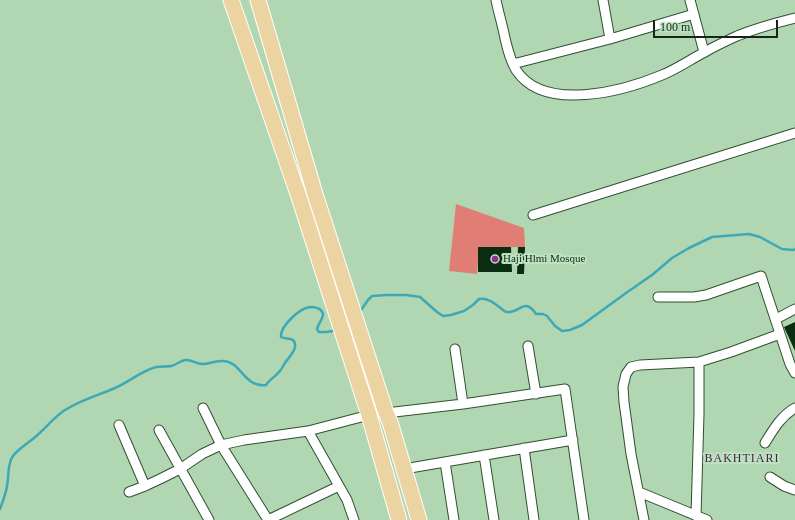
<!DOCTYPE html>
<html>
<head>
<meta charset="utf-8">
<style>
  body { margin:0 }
  #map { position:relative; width:795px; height:520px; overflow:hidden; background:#b0d6b2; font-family:Georgia,serif }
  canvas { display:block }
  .scale { position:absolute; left:653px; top:20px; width:125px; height:18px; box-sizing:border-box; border:2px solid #172518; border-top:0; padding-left:5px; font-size:12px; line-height:14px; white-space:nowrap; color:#172518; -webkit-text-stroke:3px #bce3bf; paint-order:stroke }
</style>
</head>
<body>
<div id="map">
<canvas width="795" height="520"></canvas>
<div class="scale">100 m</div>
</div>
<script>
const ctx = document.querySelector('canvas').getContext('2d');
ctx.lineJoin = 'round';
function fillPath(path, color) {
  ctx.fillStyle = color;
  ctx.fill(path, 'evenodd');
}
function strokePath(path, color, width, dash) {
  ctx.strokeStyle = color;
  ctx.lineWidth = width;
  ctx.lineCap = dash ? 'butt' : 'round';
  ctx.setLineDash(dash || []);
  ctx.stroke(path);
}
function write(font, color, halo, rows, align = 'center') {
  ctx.font = font + ' Georgia,serif';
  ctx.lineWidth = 4;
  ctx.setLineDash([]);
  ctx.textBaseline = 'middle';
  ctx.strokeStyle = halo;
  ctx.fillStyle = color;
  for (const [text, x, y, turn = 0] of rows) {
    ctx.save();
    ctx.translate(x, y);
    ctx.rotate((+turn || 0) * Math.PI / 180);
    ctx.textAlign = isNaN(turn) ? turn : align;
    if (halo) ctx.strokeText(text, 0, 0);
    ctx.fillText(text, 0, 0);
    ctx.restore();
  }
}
fillPath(new Path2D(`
  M456,204L524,228L525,247H479L477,274L449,271Z`), '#e07e75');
strokePath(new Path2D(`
  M359,313L368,300L372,296L386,295H406L420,297L437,312L443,316L451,315L464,311L473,305L479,299C490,297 498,307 506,312C520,314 524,296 536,314H543L547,316L555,326L562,331L570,330L582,325L626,293L652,275L672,258L689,248L712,237L749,234L760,237L782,249L793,250L795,249
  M0,509C3,501 6,493 7,486C9,477 7,464 13,456C18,449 27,444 34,438C45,429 54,417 65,410C81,400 99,395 115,388C129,382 141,371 156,367C161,366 166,367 171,366C176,365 180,361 185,360C191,359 196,364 202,364C209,364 216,360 223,361C241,361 244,388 266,385C269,380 275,377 279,372C283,368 284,363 288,359C291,355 299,346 293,340C290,338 285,339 281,337C280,326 300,308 310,307C312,307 315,307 317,308C320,309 322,310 323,314C323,319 318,324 317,329L319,332H326L333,331`), '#3da9b6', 2.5);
fillPath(new Path2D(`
  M478,247H511L512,272H478Z
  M518,247H525L524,274H517Z
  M795,322V351L784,327Z`), '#0b2d11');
const minor = new Path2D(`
  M496,0C498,10 501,20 503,29C506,43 509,58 516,70C544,113 624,91 662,75C677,69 691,59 705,52C715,46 726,41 737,36C756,28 775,23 795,18
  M603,0L610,39
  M690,0L704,52
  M513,64L610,39L694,14
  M533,215L795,133
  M658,297H694L706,295L761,276L790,364L795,373
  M776,319L795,309
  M528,346L536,394
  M455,349L463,404
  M203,408L221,445L268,520
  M386,413L463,404L565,389L584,520
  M119,425L145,486
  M159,430L209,520
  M308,431L347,500L354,520
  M765,443C773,430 781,416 795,408
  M524,448L534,520
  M484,455L494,520
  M445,462L454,520
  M404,469L573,440
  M770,477L784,486L795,490
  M129,492L145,486L160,479L180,469L202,454L221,445L244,440L308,431L369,415
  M639,492L707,520
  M696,516L699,414V362
  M268,520L339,486
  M644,520L631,454L624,402L623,387L626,374L631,367L640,365L699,362L731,352L780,334`);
const primary = new Path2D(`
  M231,0L299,197L369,415L399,520
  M258,0L315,194L386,413L390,422L419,520`);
strokePath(minor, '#2f5032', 11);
strokePath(primary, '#fff', 17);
strokePath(minor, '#fff', 9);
strokePath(primary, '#ebd4a1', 15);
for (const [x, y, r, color] of [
  [495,259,4,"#922f95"]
]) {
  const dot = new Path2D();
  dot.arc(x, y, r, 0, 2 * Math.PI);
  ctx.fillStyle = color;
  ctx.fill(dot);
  strokePath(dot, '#bce3bf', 1.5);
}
write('11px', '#172518', '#bce3bf', [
  ["Haji Hlmi Mosque",503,259]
], 'left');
ctx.letterSpacing = '1px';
write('12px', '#4b1c4d', '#bce3bf', [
  ["BAKHTIARI",742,459]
]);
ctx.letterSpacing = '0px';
</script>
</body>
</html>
